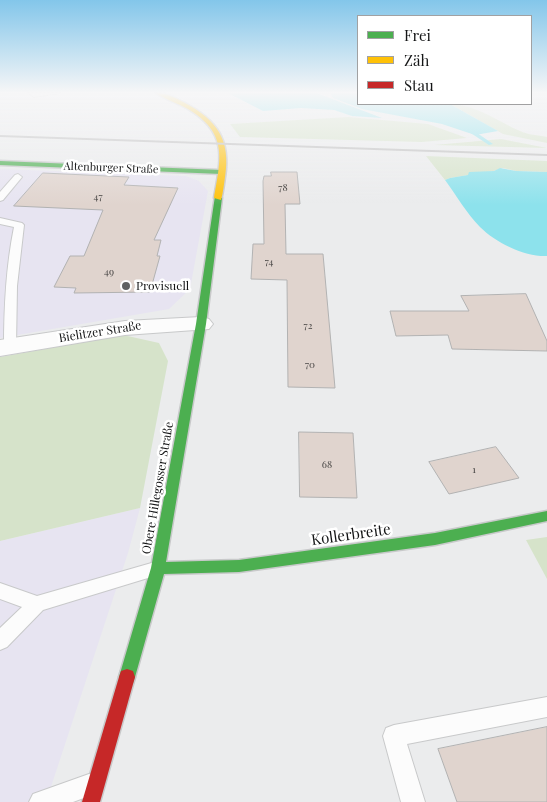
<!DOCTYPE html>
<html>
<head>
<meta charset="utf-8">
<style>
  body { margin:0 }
  #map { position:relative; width:547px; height:802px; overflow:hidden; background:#ebeced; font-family:"Playfair Display",serif }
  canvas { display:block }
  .legend { position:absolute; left:357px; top:15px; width:175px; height:90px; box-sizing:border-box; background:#fff; border:1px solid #a1a1a2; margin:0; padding:6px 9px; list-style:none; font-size:15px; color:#141516 }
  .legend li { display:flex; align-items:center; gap:10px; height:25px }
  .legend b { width:25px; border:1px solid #a1a1a2 }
</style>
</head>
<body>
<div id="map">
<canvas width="547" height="802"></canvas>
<ul class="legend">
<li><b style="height:6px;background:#4caf50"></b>Frei</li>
<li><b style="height:6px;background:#ffc107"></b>Zäh</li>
<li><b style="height:6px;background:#c62828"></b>Stau</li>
</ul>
</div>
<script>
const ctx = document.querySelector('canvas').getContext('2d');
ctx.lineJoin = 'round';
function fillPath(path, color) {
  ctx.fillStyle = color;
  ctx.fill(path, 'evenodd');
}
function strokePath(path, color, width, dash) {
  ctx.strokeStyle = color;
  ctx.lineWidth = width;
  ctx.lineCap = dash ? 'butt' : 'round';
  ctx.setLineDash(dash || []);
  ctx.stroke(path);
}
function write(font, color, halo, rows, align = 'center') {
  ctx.font = font + ' "Playfair Display",serif';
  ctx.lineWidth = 5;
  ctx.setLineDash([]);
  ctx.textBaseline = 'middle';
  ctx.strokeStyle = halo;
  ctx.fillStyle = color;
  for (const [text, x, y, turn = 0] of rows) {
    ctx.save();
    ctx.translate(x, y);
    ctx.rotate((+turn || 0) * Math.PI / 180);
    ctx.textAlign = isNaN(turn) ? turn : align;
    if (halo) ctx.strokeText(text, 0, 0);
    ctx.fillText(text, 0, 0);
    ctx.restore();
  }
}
fillPath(new Path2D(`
  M0,169L186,176L199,181L208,191L190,289L169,309L0,338Z
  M140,508L128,553L46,802H0V541Z`), '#e7e4f1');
fillPath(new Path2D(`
  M450,104C475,104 497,121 520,131C528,135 538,135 547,137V143L503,134Z
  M348,117L428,124L467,138L422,142L240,137L230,124Z
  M501,139L547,148L434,145Z
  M426,156L547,161V172L516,171L503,168L494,171L450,178L445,180Z
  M123,335L159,343L168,361L140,508L0,541V357Z
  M547,537V579L526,540Z`), '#d6e3ca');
fillPath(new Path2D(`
  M228,93H317L382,118L352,116L334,110L301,108L263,111Z
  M330,93H358V104H450L498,131L475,135L442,124L362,109L333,98Z
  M500,168L516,171L547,172V256C525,257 496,243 480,227C467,214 456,195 445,180L450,178L468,175L469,172L494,171Z`), '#8de2ec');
fillPath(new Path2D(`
  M466,128H470L493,144L489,145L466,130Z`), '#8de2ec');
const building = new Path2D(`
  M271,172H297L300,204H285L286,254H323L335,388L288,387L287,280L251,279L253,244H264L263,181L264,176H271Z
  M43,173L129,177L124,185L178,188L154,240H161L157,256H160L150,292L74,293L76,288L54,287L70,256H84L103,210L14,206Z
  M526,294L547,341V351L452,349L448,335L396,336L390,311H469L461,296Z
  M299,432L353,433L357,498L300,497Z
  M496,447L519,478L449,494L429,462Z
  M547,727V802H457L438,749Z`);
fillPath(building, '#e0d4ce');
strokePath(building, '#b2b2b2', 1);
const lane = new Path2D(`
  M28,93H60L34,97Z
  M18,174L22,177L3,200L0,201V192L15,175Z
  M0,218L22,223L24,225L17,286L16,347L10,351L4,347C4,307 6,267 14,227L0,224Z
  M155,562L161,564L164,569L161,574L43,610L7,647L0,650V628L22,607L0,599V583L37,596Z
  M547,697V717L407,744L425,802H401L383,736L386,728L394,725Z
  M89,774L97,777L100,785L97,793L73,802H29L33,794Z`);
const street = new Path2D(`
  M201,317L209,319L213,324L209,329L125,335L0,356V340L125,321Z`);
const fast = new Path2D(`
  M0,161L222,170L225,172L222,174L0,165Z
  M215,196L222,198L206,324L166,562L239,560L435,533L547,511V521L435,545L239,572L164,574L135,677L133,683L127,685L121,683L119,677L151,568L196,324Z`);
const slow = new Path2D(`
  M156,93C167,93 176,98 185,103C217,120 231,140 225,177C224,184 223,193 221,200L214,198C221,158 228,133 188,109C178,103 166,100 156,93Z`);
const jam = new Path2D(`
  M127,669L133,671L135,677L100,802H82L119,677L121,671Z`);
strokePath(lane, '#c8c9ca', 2);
strokePath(street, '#c8c9ca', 2);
strokePath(fast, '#c8c9ca', 3);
strokePath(slow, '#c8c9ca', 3);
strokePath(jam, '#c8c9ca', 3);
fillPath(lane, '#fcfcfc');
fillPath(street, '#fcfcfc');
fillPath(fast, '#4caf50');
fillPath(slow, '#ffc107');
fillPath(jam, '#c62828');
strokePath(new Path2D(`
  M0,136L547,155`), '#bdbdbd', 2);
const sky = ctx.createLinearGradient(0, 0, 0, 205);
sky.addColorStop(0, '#83c6ea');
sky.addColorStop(0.45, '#f6f6f7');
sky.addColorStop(1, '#f6f6f700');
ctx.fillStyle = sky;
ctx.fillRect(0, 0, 547, 205);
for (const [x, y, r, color] of [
  [126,286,5,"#5f6061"]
]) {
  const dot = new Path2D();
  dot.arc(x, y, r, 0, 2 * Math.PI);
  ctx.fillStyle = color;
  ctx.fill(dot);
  strokePath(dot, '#fff', 2);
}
write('10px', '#474544', null, [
  ["78",283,188],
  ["47",98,197],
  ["74",269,262],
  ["49",109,272],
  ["72",308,326],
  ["70",310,365],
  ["68",327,465],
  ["1",474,470]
]);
write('11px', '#141516', '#fff', [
  ["Altenburger Straße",111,168,2]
]);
write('12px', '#141516', '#fff', [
  ["Provisuell",136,286]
], 'left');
write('12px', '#141516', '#fff', [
  ["Bielitzer Straße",100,332,-9],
  ["Obere Hillegosser Straße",158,488,-80]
]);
write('15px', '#141516', '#fff', [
  ["Kollerbreite",351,535,-8]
]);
</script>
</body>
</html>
